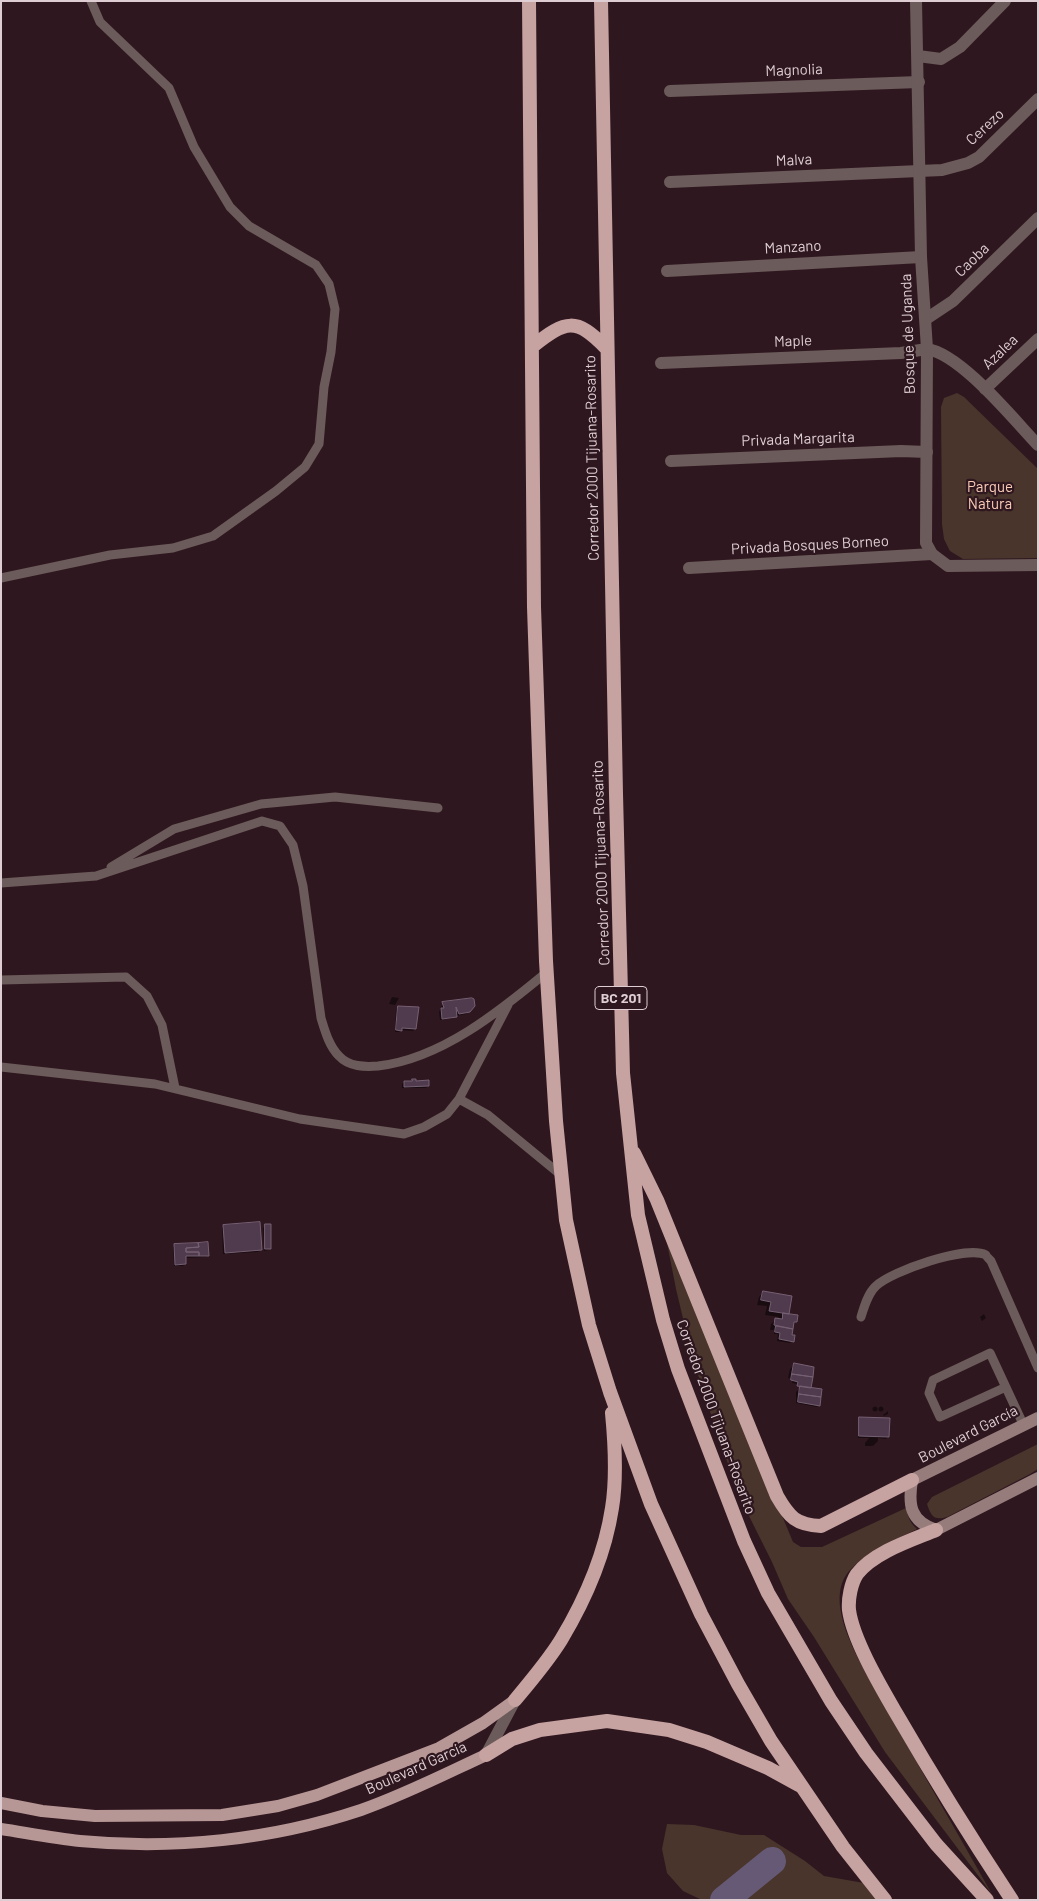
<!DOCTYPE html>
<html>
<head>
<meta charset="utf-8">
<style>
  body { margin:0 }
  #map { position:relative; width:1039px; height:1901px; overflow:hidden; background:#2f1720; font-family:Barlow,sans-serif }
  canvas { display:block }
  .frame { position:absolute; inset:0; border:2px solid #deced3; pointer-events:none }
</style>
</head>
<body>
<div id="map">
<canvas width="1039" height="1901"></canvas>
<div class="frame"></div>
</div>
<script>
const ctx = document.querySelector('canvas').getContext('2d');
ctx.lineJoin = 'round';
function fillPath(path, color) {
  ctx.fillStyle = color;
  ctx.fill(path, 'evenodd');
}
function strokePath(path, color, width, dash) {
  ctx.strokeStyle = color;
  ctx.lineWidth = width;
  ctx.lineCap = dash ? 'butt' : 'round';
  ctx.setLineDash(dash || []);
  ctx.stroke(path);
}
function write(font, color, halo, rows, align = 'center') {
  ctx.font = font + ' Barlow,sans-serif';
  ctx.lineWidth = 4.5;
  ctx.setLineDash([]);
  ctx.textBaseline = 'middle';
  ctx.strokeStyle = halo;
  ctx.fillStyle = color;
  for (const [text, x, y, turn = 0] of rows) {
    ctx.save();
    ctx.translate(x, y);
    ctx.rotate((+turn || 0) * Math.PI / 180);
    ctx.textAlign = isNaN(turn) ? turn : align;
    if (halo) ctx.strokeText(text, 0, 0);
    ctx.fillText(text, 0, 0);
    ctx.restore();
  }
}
fillPath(new Path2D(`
  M957,393L964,397L1038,469V558L963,559L950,551L944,539L942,524L941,407L944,398Z
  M666,1238L793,1542L801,1547H822L906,1508C908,1517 910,1523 917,1529C895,1540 868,1551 851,1569C823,1597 854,1650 868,1677L992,1894L885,1752L814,1637L788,1599L772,1562L739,1496L707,1403L692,1356L676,1289Z
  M1038,1444V1469L1030,1474L947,1517C934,1521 931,1516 927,1504L932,1497Z
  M667,1824L694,1825L741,1835H764L805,1861L824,1876L864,1883L878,1900H702L683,1891L667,1873L662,1849Z`), '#49352b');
fillPath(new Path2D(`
  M392,997L399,998L395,1005L389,1004Z
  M443,1003L474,1006L466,1014L456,1016L454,1018L440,1020L439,1012Z
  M398,1007L415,1029L413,1031L401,1030L399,1032H395L396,1009Z
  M412,1080L428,1086L426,1088H402V1084L404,1082H410Z
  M224,1226L260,1250L258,1252L223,1254L222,1228Z
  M265,1226L270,1248L268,1250L264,1251L263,1228Z
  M175,1245L208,1255L206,1257L185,1258V1264L183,1266H174L173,1247Z
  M763,1292L796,1321L792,1325L791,1336L792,1341L790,1343L777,1341L778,1334H774V1330H770L771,1324L776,1319L778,1320L779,1317L765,1315L767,1306L757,1305L759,1297Z
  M984,1314L986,1318L982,1321L980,1317Z
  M795,1364L819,1405L817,1407L796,1403V1392L800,1388L796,1387L801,1388L803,1385L792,1383L793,1379L788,1378L790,1369Z
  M878.5 1409a2.5 2.5 0 1 1 5 0a2.5 2.5 0 1 1-5 0Z
  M872.5 1409a2.5 2.5 0 1 1 5 0a2.5 2.5 0 1 1-5 0Z
  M888,1411V1414L884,1416L883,1415Z
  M860,1418L888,1436L886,1439L878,1438V1441L873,1446H865V1443L869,1438H858V1420Z`), '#0007');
strokePath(new Path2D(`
  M724,1900L772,1861`), '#665975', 28);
const building = new Path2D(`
  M472,998L474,999L475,1006L470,1012L459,1014L456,1007L457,1017L442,1019L441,1008H444L442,1002Z
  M398,1006L419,1007L416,1029L402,1028V1031L396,1030Z
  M412,1079H416V1081L429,1080V1086L404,1087V1081H412Z
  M260,1222L262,1250L225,1253L223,1225Z
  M265,1224H271V1249H265Z
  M208,1242L209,1256H199V1252H186V1248L199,1247L198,1243Z
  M198,1243L199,1247L186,1248V1252H199V1256H186V1264L175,1265L174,1244Z
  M763,1291L792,1296L789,1314L769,1311L771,1302L761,1300Z
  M783,1313L798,1315L797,1322H794L793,1329L774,1325L775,1318L782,1319Z
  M776,1326L793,1329L792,1335H795L794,1342L779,1339L780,1333L775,1332Z
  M794,1363L814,1367L813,1377L792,1374Z
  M792,1374L813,1377L811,1388L797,1386L798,1382L791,1380Z
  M800,1386L822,1389L821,1397L799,1394Z
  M799,1394L821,1397L820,1406L798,1402Z
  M859,1417L890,1418L889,1437L859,1436Z`);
fillPath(building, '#4f3b4d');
strokePath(building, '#766073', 1);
strokePath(new Path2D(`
  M1,578L110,555L173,548L213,536L276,491L305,467L319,444L324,387L331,352L335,309L329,284L316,265L249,226L230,207L194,147L169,88L100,22L91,1
  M111,867L174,829L261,804L335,797L438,808
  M1,883L96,876L262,821L280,826L293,845L303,886L321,1018C325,1031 329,1046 339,1056C349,1067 365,1067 378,1066C441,1059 500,1011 547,972
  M1,980L126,977L147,996L162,1025L175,1088
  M1,1067L155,1084L300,1119L404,1134L424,1127L447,1114L459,1099L508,1005
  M459,1099L488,1115L561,1175
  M861,1317C864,1307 868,1293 876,1286C892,1271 966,1245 986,1255C986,1256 990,1260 991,1261L1038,1368
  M1006,1387L940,1417L929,1393L933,1380L990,1353L1023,1424`), '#6b5b5a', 9);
strokePath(new Path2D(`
  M918,56L941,59L960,47L1005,1
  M670,91L919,82
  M670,182L942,170L968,163L979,157L1038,99
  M667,271L921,257
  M926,319L953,301L1038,218
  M661,363L901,353L927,349
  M985,389L1038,339
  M671,461L901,451L927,452
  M689,568L932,554
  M486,1755L515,1700`), '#6b5b5a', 12);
strokePath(new Path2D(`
  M916,1L921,257L927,349L926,543L932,554L948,566L1038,565
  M927,349C961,354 1014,420 1038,445`), '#6b5b5a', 12);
strokePath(new Path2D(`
  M1038,1418L912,1480C908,1505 910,1521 936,1530L1038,1478`), '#967d7c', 12);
strokePath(new Path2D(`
  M1,1803L42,1811L95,1816L222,1815L278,1806L317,1795L439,1748L483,1723L515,1700
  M1,1829C27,1833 54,1838 80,1841C174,1850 271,1840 361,1810C404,1795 445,1774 486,1755`), '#b79795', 12);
strokePath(new Path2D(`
  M529,1L534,607L546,961L556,1121L566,1220L589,1325L610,1392L651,1504L701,1614L738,1684L771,1741L843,1847L885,1900
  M601,1L616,794L623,1073L638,1215L663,1320L678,1369L744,1541L768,1593L831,1701L866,1753L936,1844L987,1900
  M533,346C566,320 576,317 606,348
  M634,1153L657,1200L777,1496C789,1517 796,1525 821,1526L912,1480
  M936,1530C912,1540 874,1552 857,1574C851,1583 848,1599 849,1610C853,1640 881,1687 896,1713C933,1777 971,1838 1012,1900
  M515,1700C531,1681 548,1661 561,1640C585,1600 605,1554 612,1508C617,1478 615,1444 612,1413
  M486,1755L512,1739L540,1730L607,1721L669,1730L707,1742L768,1768L799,1785`), '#c6a2a1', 14);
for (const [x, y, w] of [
  [621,998,52]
]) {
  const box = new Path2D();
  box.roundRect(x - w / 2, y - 11.5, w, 23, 4);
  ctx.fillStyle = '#2f1720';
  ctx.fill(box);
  strokePath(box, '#deced3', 1);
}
write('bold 14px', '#deced3', null, [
  ["BC 201",621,998]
]);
write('15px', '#deced3', '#2f1720', [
  ["Magnolia",794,70,-2],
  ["Cerezo",985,127,-43],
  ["Malva",794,160,-3],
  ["Manzano",793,247,-3],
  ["Caoba",972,260,-44],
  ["Bosque de Uganda",908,334,-92],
  ["Maple",793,341,-2],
  ["Azalea",1000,352,-44],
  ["Privada Margarita",798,439,-2],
  ["Corredor 2000 Tijuana-Rosarito",592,458,-91],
  ["Privada Bosques Borneo",810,545,-3],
  ["Corredor 2000 Tijuana-Rosarito",601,863,-92],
  ["Corredor 2000 Tijuana-Rosarito",716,1417,70],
  ["Boulevard García",968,1434,-27],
  ["Boulevard García",416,1768,-24]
]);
write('15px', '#faccb6', '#2f1720', [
  ["Parque",990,487],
  ["Natura",990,504]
]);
</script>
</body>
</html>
